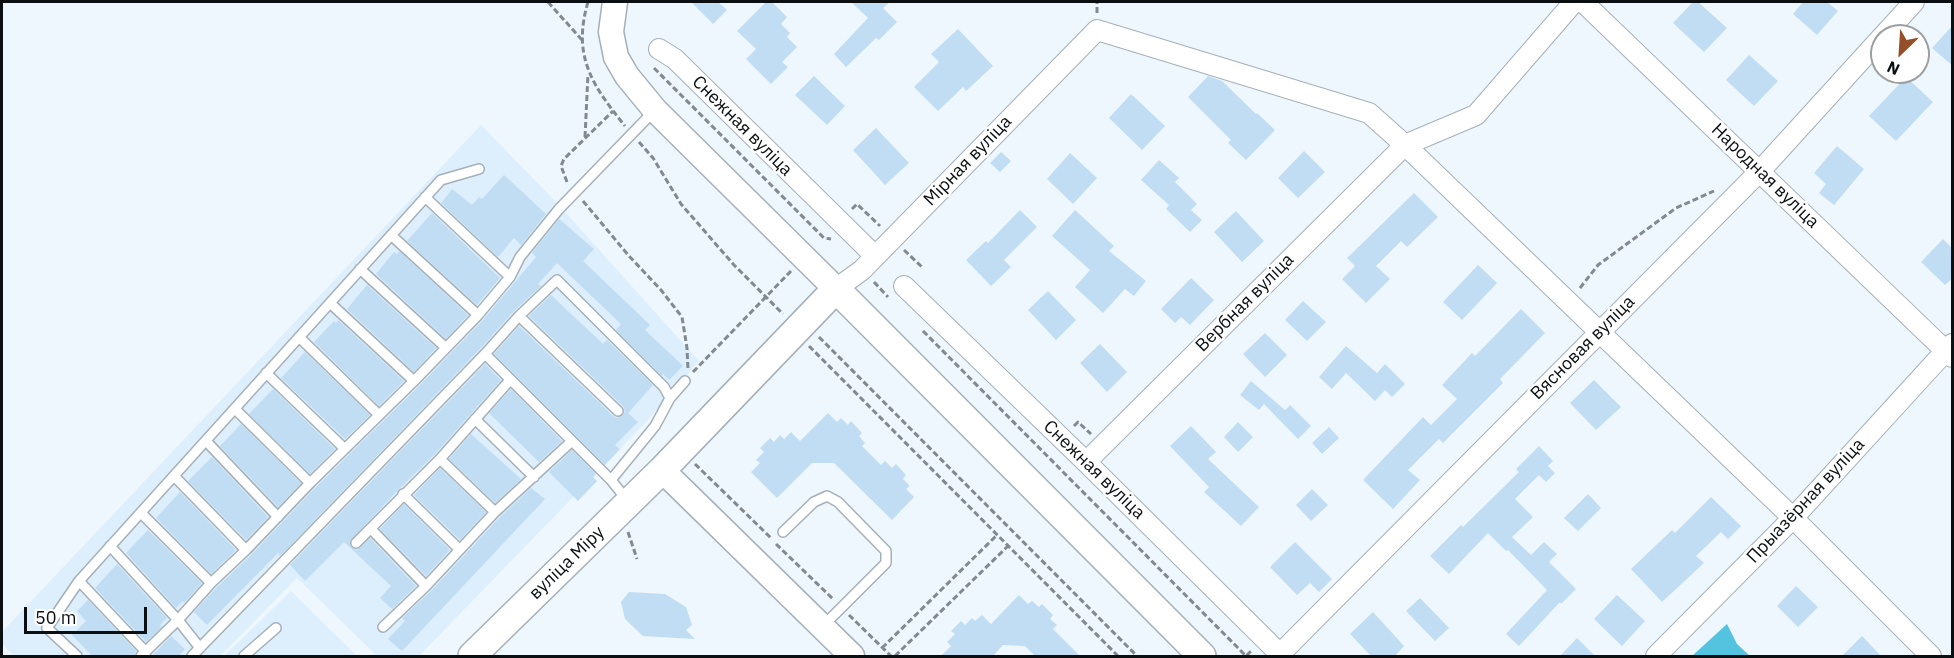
<!DOCTYPE html>
<html>
<head>
<meta charset="utf-8">
<style>
  body { margin:0 }
  #map { position:relative; width:1954px; height:658px; overflow:hidden; background:#eef7fe; font-family:"IBM Plex Sans",sans-serif }
  canvas { display:block }
  .frame { position:absolute; inset:0; border:3px solid #0b0f11; pointer-events:none }
  .north { position:absolute; left:1870px; top:24px; width:60px; height:60px; box-sizing:border-box; background:#fff; border:2px solid #9d9fa0; border-radius:50%; rotate:205deg; font-size:16px; font-weight:700; line-height:24px; text-align:center; color:#0b0f11 }
  .north::after { content:''; display:block; margin:auto; width:21px; height:27px; background:#944e28; clip-path:polygon(50% 0,100% 100%,50% 72%,0 100%) }
  .scale { position:absolute; left:24px; top:607px; width:123px; height:27px; box-sizing:border-box; border:3px solid #0b0f11; border-top:0; padding-left:8px; font-size:18px; line-height:21px; white-space:nowrap; color:#0b0f11; -webkit-text-stroke:4px #fff; paint-order:stroke }
</style>
</head>
<body>
<div id="map">
<canvas width="1954" height="658"></canvas>
<div class="frame"></div>
<div class="north">N</div>
<div class="scale">50 m</div>
</div>
<script>
const ctx = document.querySelector('canvas').getContext('2d');
ctx.lineJoin = 'round';
function fillPath(path, color) {
  ctx.fillStyle = color;
  ctx.fill(path, 'evenodd');
}
function strokePath(path, color, width, dash) {
  ctx.strokeStyle = color;
  ctx.lineWidth = width;
  ctx.lineCap = dash ? 'butt' : 'round';
  ctx.setLineDash(dash || []);
  ctx.stroke(path);
}
function write(font, color, halo, rows, align = 'center') {
  ctx.font = font + ' "IBM Plex Sans",sans-serif';
  ctx.lineWidth = 5;
  ctx.setLineDash([]);
  ctx.textBaseline = 'middle';
  ctx.strokeStyle = halo;
  ctx.fillStyle = color;
  for (const [text, x, y, turn = 0] of rows) {
    ctx.save();
    ctx.translate(x, y);
    ctx.rotate((+turn || 0) * Math.PI / 180);
    ctx.textAlign = isNaN(turn) ? turn : align;
    if (halo) ctx.strokeText(text, 0, 0);
    ctx.fillText(text, 0, 0);
    ctx.restore();
  }
}
fillPath(new Path2D(`
  M481,125L559,205L699,361L645,423L419,656H377L297,578L220,656H14L2,644V632Z
  M291,591L357,656H224Z`), '#ddeffc');
fillPath(new Path2D(`
  M1727,624L1737,644L1750,656H1692Z`), '#54c3df');
fillPath(new Path2D(`
  M691,2H718L727,10L713,24Z
  M766,2H772L787,17L781,24L790,33L787,37L797,47L782,62L788,67L771,84L746,59L756,49L737,31Z
  M851,2H890L883,8L897,22L879,40L876,38L846,67L834,54L868,18Z
  M1693,2H1698L1727,28L1704,52L1673,23Z
  M1803,2H1827L1838,11L1817,35L1793,14Z
  M1953,25V66L1932,48Z
  M958,29L993,66L966,91L963,87L938,111L914,87L939,62L931,54Z
  M1749,55L1778,81L1754,106L1726,80Z
  M814,76L845,106L827,125L795,95Z
  M1208,76L1222,81L1256,114L1257,113L1275,130L1246,160L1228,143L1231,140L1188,97Z
  M1906,77L1933,102L1896,141L1869,116Z
  M1131,94L1165,126L1142,150L1109,118Z
  M876,128L909,163L885,185L853,150Z
  M1837,146L1864,169L1834,205L1819,193L1826,184L1814,173Z
  M1304,151L1325,172L1298,198L1278,178Z
  M1001,152L1011,161L1000,172L990,163Z
  M1070,153L1097,178L1073,204L1047,179Z
  M1159,160L1179,178L1175,182L1197,204L1191,210L1202,220L1190,232L1166,209L1169,205L1141,180Z
  M504,175L546,214L521,245L514,238L498,257L441,203L452,189L472,205L479,197L482,199Z
  M1414,193L1438,217L1407,247L1401,241L1376,266L1390,279L1366,303L1342,279L1355,266L1347,258Z
  M1020,210L1037,227L1004,260L1011,267L991,286L966,260L986,241L988,243Z
  M1075,210L1114,246L1109,251L1146,281L1134,296L1125,289L1103,313L1075,287L1090,270L1052,236Z
  M1236,211L1264,241L1242,262L1214,232Z
  M432,213L500,278L477,305L407,241Z
  M559,219L594,249L583,261L650,325L645,330L683,366L669,380L663,374L662,376L616,330L621,324L557,263L538,284L541,286L514,311L480,349L280,556L278,553L207,625L194,612L216,588L251,555L315,488L419,386L483,320L536,257L532,253Z
  M1943,239L1953,249V278L1945,285L1921,262Z
  M399,251L468,315L446,339L376,274L394,252L397,254Z
  M1478,265L1497,283L1462,320L1443,302Z
  M1191,278L1214,300L1190,325L1181,317L1175,323L1161,309Z
  M367,285L436,348L414,372L347,309Z
  M1048,291L1076,320L1056,340L1028,310Z
  M551,295L603,344L607,340L653,385L628,413L638,422L615,445L620,449L605,465L494,354L519,326L613,416L617,418L622,416L625,412L623,406L529,316Z
  M1303,301L1326,322L1307,341L1285,320Z
  M1521,309L1545,333L1500,379L1503,383L1443,443L1439,439L1408,470L1420,480L1393,509L1363,480L1423,417L1431,425L1457,399L1442,385L1472,353L1475,356Z
  M338,320L404,381L379,406L314,342L334,321L336,323Z
  M1265,333L1287,355L1265,377L1243,354Z
  M1100,344L1127,372L1107,392L1080,363Z
  M1346,346L1377,373L1385,364L1405,384L1392,397L1385,390L1375,401L1346,373L1332,389L1319,377Z
  M305,352L370,415L345,439L281,378Z
  M485,364L501,380L435,454L399,489L350,541L351,547L357,550L370,538L416,586L392,609L380,598L391,586L344,542L305,581L290,565Z
  M1594,380L1621,407L1596,430L1570,403Z
  M1251,381L1285,410L1290,405L1311,426L1298,439L1264,404L1259,410L1240,395Z
  M273,389L335,449L310,474L249,414Z
  M511,389L562,441L539,462L489,413Z
  M828,413L837,422L841,418L848,425L851,421L862,433L859,436L865,443L862,446L881,465L885,461L892,468L896,464L906,475L903,479L910,486L906,489L914,497L892,520L834,463H812L777,498L751,472L760,463L756,460L764,452L760,448L770,438L774,442L780,435L784,439L791,432L800,441Z
  M1238,422L1253,437L1238,452L1224,437Z
  M241,424L301,483L278,507L220,446Z
  M1191,426L1216,452L1208,459L1259,507L1241,526L1204,492L1209,487L1170,446Z
  M1329,427L1339,438L1322,454L1312,443Z
  M471,434L521,479L495,503L449,459Z
  M1539,446L1553,461L1548,466L1555,473L1546,482L1539,475L1515,499L1533,517L1512,537L1531,555L1544,542L1557,554L1549,562L1576,589L1561,604L1560,602L1519,646L1506,634L1547,590L1508,550L1506,551L1488,533L1449,574L1430,556L1461,525L1463,527L1519,472L1516,469Z
  M572,450L596,474L593,477L597,481L578,501L549,472Z
  M212,457L268,517L246,540L188,481Z
  M440,468L486,512L460,540L414,495Z
  M531,488L545,499L402,651L388,639L405,621L402,618L431,591L500,517Z
  M1312,489L1328,505L1311,521L1296,505Z
  M180,492L236,550L211,574L156,518Z
  M1588,494L1601,508L1578,531L1564,518Z
  M1711,497L1741,526L1728,539L1721,532L1696,556L1704,563L1662,602L1631,569L1672,530L1675,533Z
  M404,504L450,550L426,576L380,529Z
  M148,530L202,583L184,603L183,601L176,608L126,553Z
  M1295,542L1332,579L1319,592L1310,583L1297,595L1270,567Z
  M117,564L167,618L160,625L162,627L146,642L95,588Z
  M1796,586L1818,607L1798,627L1777,606Z
  M629,592L665,594L686,607L692,625L686,630L695,639L643,636L625,619L621,602Z
  M1019,595L1028,604L1032,601L1039,607L1042,604L1053,615L1050,619L1057,625L1053,629L1081,657H1036L1025,646L1003,645L992,657H940L951,646L947,642L955,634L951,631L961,621L965,625L972,618L975,621L982,615L991,624Z
  M1617,595L1645,621L1622,646L1594,619Z
  M1420,598L1449,628L1435,641L1406,611Z
  M88,600L136,651L134,657H93L72,635L86,621L77,611Z
  M1373,612L1404,646L1394,657H1372L1350,634Z
  M171,636L185,649L178,657H151Z
  M1862,636L1882,657H1841Z
  M1577,638L1596,657H1559Z`), '#c0ddf3');
const service = new Path2D(`
  M425,197L510,277
  M391,235L478,315
  M360,269L445,347
  M330,303L414,381
  M519,316L618,411
  M299,337L379,415
  M485,354L519,316L557,280L664,387L670,398L655,426L611,480
  M266,373L345,449
  M670,398L685,381
  M235,409L310,483
  M475,419L534,477
  M206,441L278,517
  M440,459L495,512
  M174,476L246,550
  M403,494L459,549
  M141,513L211,583
  M371,529L426,586
  M783,532L814,502L827,496L838,502L886,551V563L822,627
  M356,543L440,459L510,380
  M110,546L178,620L200,648
  M79,581L146,652
  M383,627L426,586L495,512L572,441
  M77,656L47,628L79,581L441,180L479,169
  M141,656L178,620L211,583L246,550L310,483L414,381L478,315L510,277L520,257L559,209L654,111
  M192,656L485,354L611,480L627,500
  M244,656L276,628`);
const minor = new Path2D(`
  M1583,2L1952,357
  M1883,36L1914,2
  M659,49L675,59L875,256
  M904,286L1086,462L1282,656
  M836,289L862,270L1097,30L1369,113L1405,145L1793,518L1931,656
  M1086,462L1405,145L1476,115L1574,2
  M1280,654L1760,171L1882,37
  M1656,656L1793,518L1952,344`);
const tertiary = new Path2D(`
  M615,2L611,32L616,57L627,76L655,110L836,289
  M662,470L852,656`);
const secondary = new Path2D(`
  M472,656L662,470L836,289L1202,656`);
strokePath(service, '#a5b0b8', 12);
strokePath(minor, '#a5b0b8', 22);
strokePath(tertiary, '#a5b0b8', 27);
strokePath(secondary, '#a5b0b8', 30);
strokePath(new Path2D(`
  M548,2L582,40
  M588,2C572,56 592,85 625,126
  M1097,13V2
  M654,68L824,238L831,239
  M585,137L588,74
  M639,142L653,158L681,204L734,265L783,314
  M567,182L561,166L564,159L613,111
  M583,201L629,256L661,290L682,317L687,348L688,370
  M852,209L857,204L880,226
  M904,250L922,267
  M874,282L888,297
  M1580,288L1598,265L1676,208L1714,191
  M923,331L1246,656L1252,650
  M819,337L1137,656
  M809,346L1118,656
  M693,372L791,271
  M1074,426L1078,422L1091,434
  M695,464L772,539
  M628,532L637,559
  M776,544L834,600
  M849,615L891,656
  M882,648L997,535
  M895,656L1008,546`), '#838a8f', 3, [6, 3]);
strokePath(service, '#fff', 9);
strokePath(minor, '#fff', 20);
strokePath(tertiary, '#fff', 24);
strokePath(secondary, '#fff', 27);
write('18px', '#0b0f11', '#fff', [
  ["Снежная вуліца",742,126,45],
  ["Мірная вуліца",968,161,-46],
  ["Народная вуліца",1765,176,44],
  ["Вербная вуліца",1245,303,-45],
  ["Вясновая вуліца",1583,348,-45],
  ["Снежная вуліца",1094,470,44],
  ["Прыазёрная вуліца",1806,501,-47],
  ["вуліца Міру",567,563,-44]
]);
</script>
</body>
</html>
